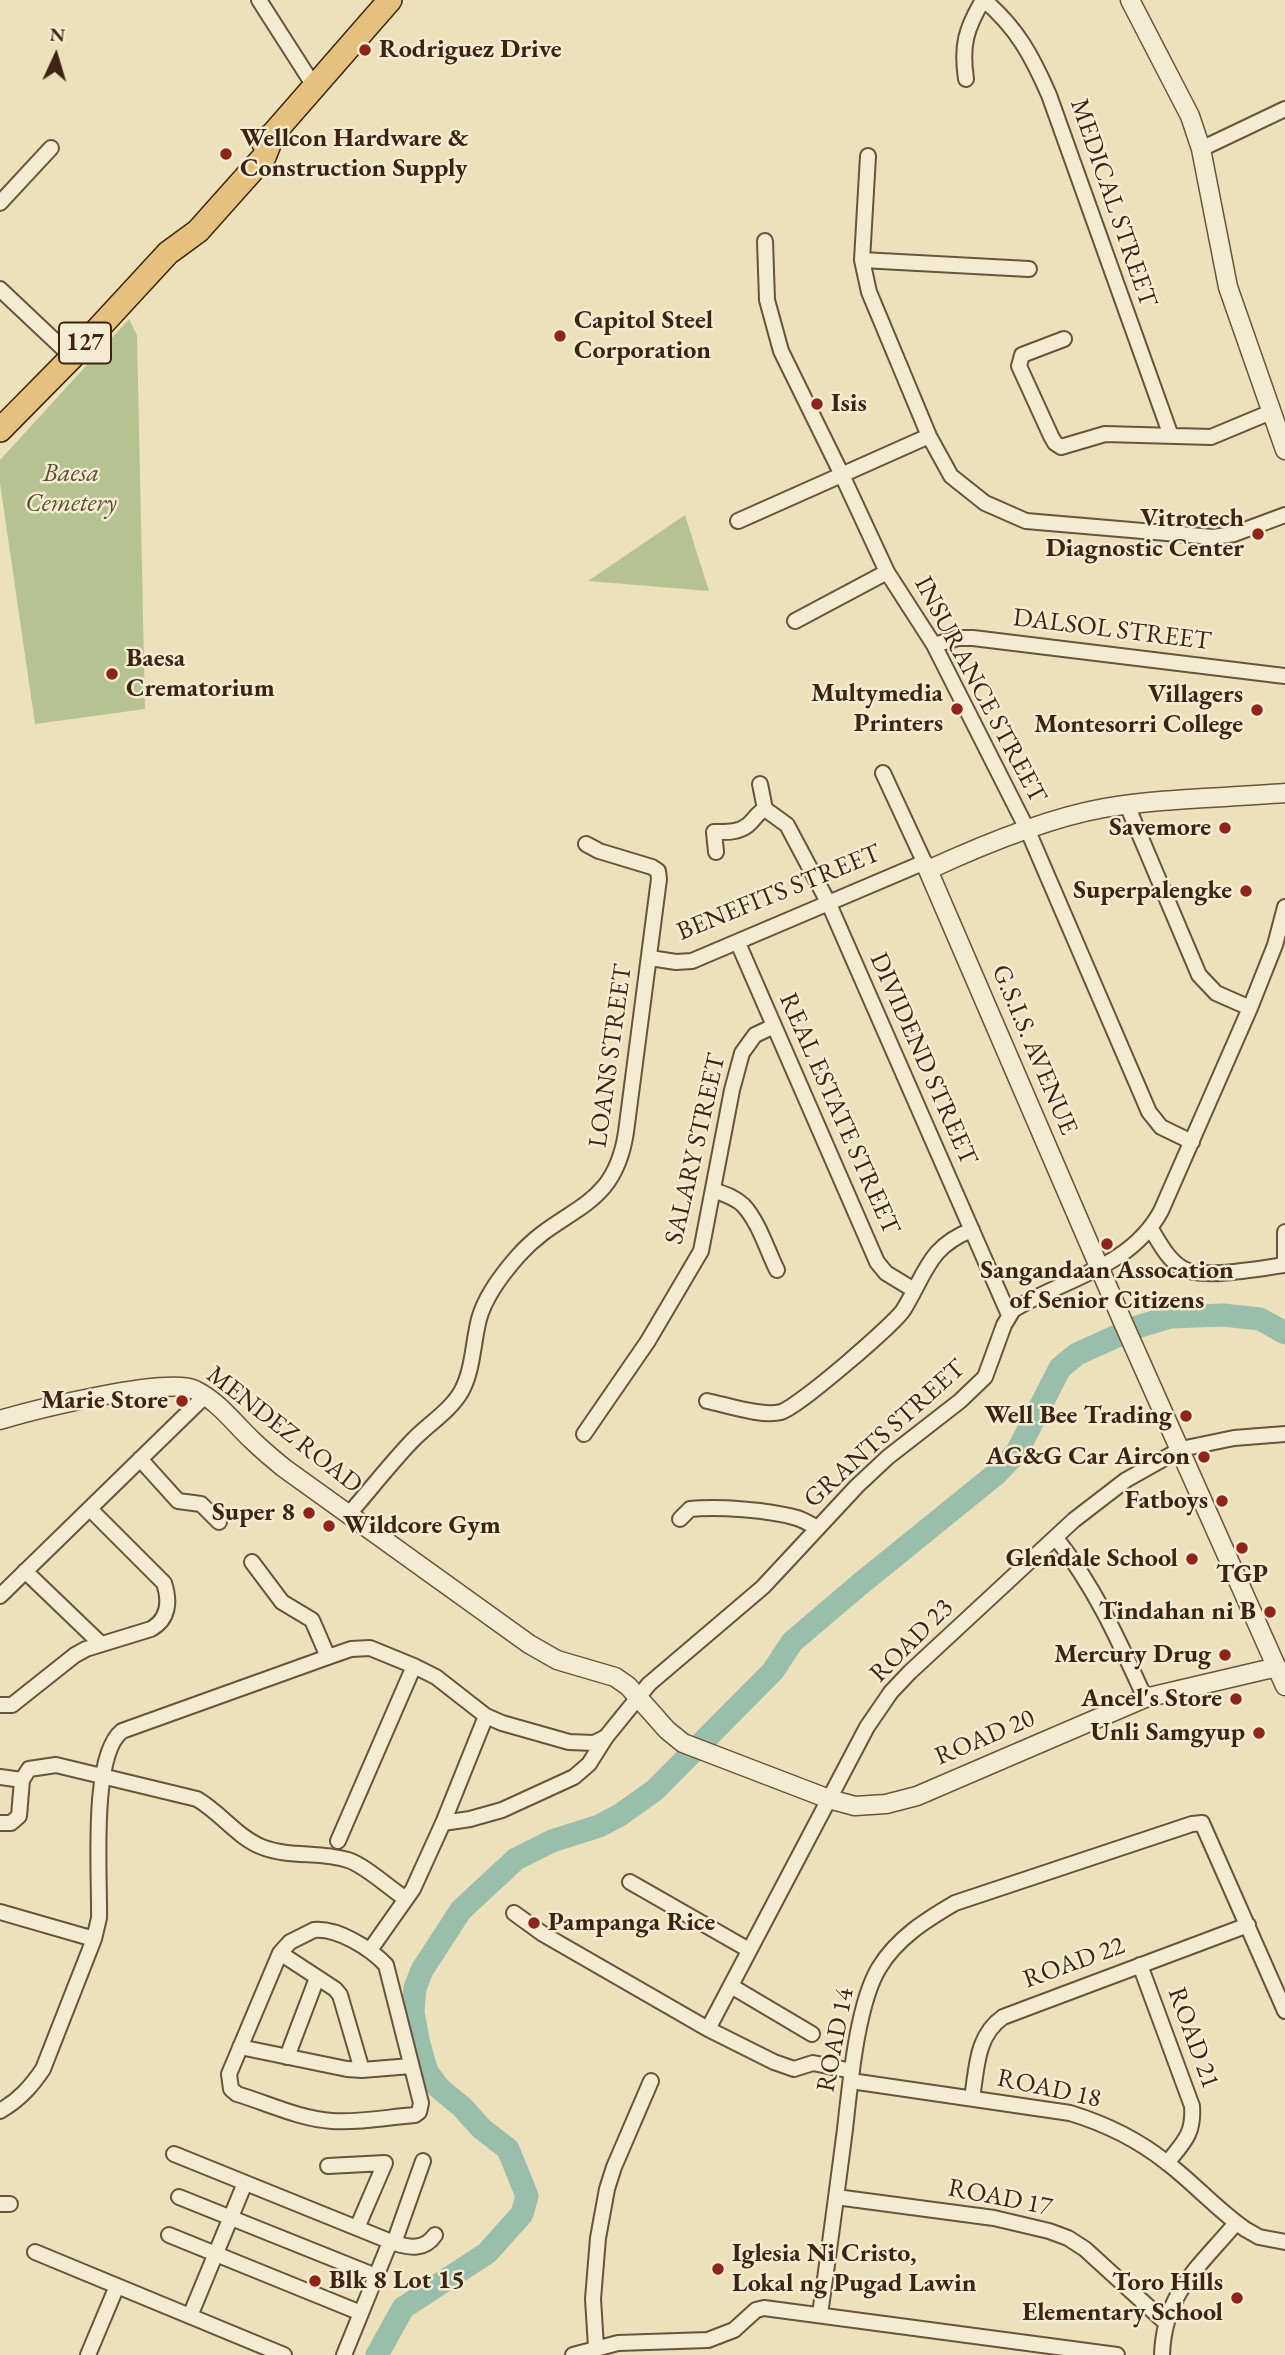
<!DOCTYPE html>
<html>
<head>
<meta charset="utf-8">
<style>
  body { margin:0 }
  #map { position:relative; width:1285px; height:2355px; overflow:hidden; background:#ece1ba; font-family:"EB Garamond",serif }
  canvas { display:block }
  .north { position:absolute; left:21px; top:21px; width:70px; height:70px; -webkit-text-stroke:5px #f3ecd2; paint-order:stroke; rotate:4deg; font-size:19px; font-weight:700; line-height:28px; text-align:center; color:#3d2412 }
  .north::after { content:''; display:block; margin:auto; width:24px; height:32px; background:#3d2412; clip-path:polygon(50% 0,100% 100%,50% 72%,0 100%) }
</style>
</head>
<body>
<div id="map">
<canvas width="1285" height="2355"></canvas>
<div class="north">N</div>
</div>
<script>
const ctx = document.querySelector('canvas').getContext('2d');
ctx.lineJoin = 'round';
function fillPath(path, color) {
  ctx.fillStyle = color;
  ctx.fill(path, 'evenodd');
}
function strokePath(path, color, width, dash) {
  ctx.strokeStyle = color;
  ctx.lineWidth = width;
  ctx.lineCap = dash ? 'butt' : 'round';
  ctx.setLineDash(dash || []);
  ctx.stroke(path);
}
function write(font, color, halo, rows, align = 'center') {
  ctx.font = font + ' "EB Garamond",serif';
  ctx.lineWidth = 5;
  ctx.setLineDash([]);
  ctx.textBaseline = 'middle';
  ctx.strokeStyle = halo;
  ctx.fillStyle = color;
  for (const [text, x, y, turn = 0] of rows) {
    ctx.save();
    ctx.translate(x, y);
    ctx.rotate((+turn || 0) * Math.PI / 180);
    ctx.textAlign = isNaN(turn) ? turn : align;
    if (halo) ctx.strokeText(text, 0, 0);
    ctx.fillText(text, 0, 0);
    ctx.restore();
  }
}
fillPath(new Path2D(`
  M129,319L137,335L145,709L35,724L0,483V460Z
  M685,515L709,591L588,581Z`), '#b6c391');
strokePath(new Path2D(`
  M377,2355L403,2308L487,2253L522,2214L527,2196L508,2149L482,2129L462,2107L439,2088L427,2072L419,2044L413,2012L415,1988L422,1970L461,1910L516,1859L552,1841L599,1826L620,1815L655,1790L773,1671L792,1642L859,1585L996,1474L1017,1452L1060,1368L1077,1354L1137,1327L1170,1317L1223,1315L1260,1319L1285,1333`), '#99beab', 23);
const minor = new Path2D(`
  M259,0L314,86
  M984,0C1017,28 1032,56 1049,95L1171,436
  M966,79C961,45 966,29 983,0
  M1201,149L1285,109
  M868,156L862,260L869,292L929,436L951,476L985,503L1026,521L1213,537L1234,534L1285,515
  M0,203L51,148
  M765,241L767,300L781,351L842,475L887,572L934,645L1028,831L1149,1112L1161,1127L1192,1142
  M862,260L1029,269
  M0,289L72,357
  M1064,339L1022,355L1019,366L1051,436L1055,443L1061,447L1105,434L1211,437L1271,412
  M738,521L929,436
  M795,621L887,572
  M934,645L958,638H973L1285,676
  M883,773L928,870
  M1127,805L1199,975L1216,993L1250,1008
  M765,809L787,825L829,904L1009,1315
  M716,852L714,832C726,832 738,833 748,825C755,819 757,813 765,809L760,784
  M738,943L877,1262L886,1273L914,1290
  M650,958L676,962L692,961L925,862
  M713,1190C724,1194 735,1197 743,1205C759,1222 767,1250 777,1270
  M1151,1229C1159,1242 1168,1260 1182,1268C1201,1280 1261,1268 1285,1265
  M1285,1265V1232
  M707,1401C727,1405 762,1417 781,1412C797,1408 896,1323 904,1309C926,1273 929,1246 972,1230
  M584,1434L648,1341L701,1251L732,1090L742,1053L755,1035L774,1026
  M140,1459L178,1501L201,1504L219,1522
  M349,1514C370,1490 390,1464 412,1441C427,1425 450,1411 461,1392C473,1371 473,1342 479,1319C485,1297 503,1273 518,1256C563,1205 614,1212 626,1132L659,879L658,871L652,867L599,851L586,844
  M680,1519L690,1509C717,1506 770,1510 797,1518C804,1520 810,1524 817,1528
  M1056,1538C1096,1589 1118,1639 1145,1698
  M252,1562L282,1602L312,1620L328,1657
  M25,1571L101,1644
  M0,1596L205,1396
  M0,1705H12L75,1655L86,1649L151,1629C169,1619 170,1601 164,1583L90,1509
  M0,1777L22,1780
  M0,1823H11L19,1816L22,1780L29,1769L56,1765L197,1799C221,1813 237,1837 262,1847C290,1858 320,1851 348,1860C366,1866 389,1888 406,1899
  M443,1823L470,1819L502,1810L574,1777L589,1764L606,1737L649,1684L763,1587L857,1486L888,1457L960,1401L985,1377L1004,1325L1013,1310C1065,1278 1130,1268 1161,1211L1250,1008L1275,945L1285,907
  M338,1841L414,1666
  M630,1882L749,1950
  M0,1912L94,1939
  M514,1913L543,1934L708,2029L774,2062L794,2069L813,2063L852,2071
  M314,1930C338,1928 370,1948 386,1965L421,2103L419,2112L415,2115C388,2117 360,2123 332,2121C300,2119 267,2103 237,2094L231,2089L229,2074L280,1953L290,1942Z
  M370,1950L413,1889L443,1823L486,1716
  M280,1953L335,1989L340,1995L362,2070L411,2066
  M1140,1965L1192,2106C1194,2134 1184,2142 1167,2163
  M731,1986L812,2034
  M708,2029L867,1727L891,1692L910,1672L1074,1520L1126,1480L1181,1449L1234,1438L1285,1434
  M240,2047L347,2069L362,2070
  M287,2057L317,1978
  M851,2081L1070,2113C1106,2124 1137,2139 1166,2162C1194,2183 1217,2210 1245,2229L1259,2237L1285,2242
  M972,2098C977,2068 976,2036 1003,2017L1248,1925
  M0,2111C19,2100 31,2087 43,2069L94,1939L99,1918C100,1877 90,1756 122,1731L328,1657L351,1649L370,1648L414,1666L436,1677L486,1716L502,1723L569,1742L594,1743L606,1737
  M174,2154L394,2243C410,2248 425,2250 435,2235
  M328,2166L385,2163L357,2228
  M179,2197L376,2276
  M836,2197L994,2218L1049,2231L1068,2238L1085,2249L1165,2322
  M0,2204H10
  M169,2235L361,2313
  M394,2243L423,2161
  M35,2252L284,2355
  M820,2314C829,2252 837,2191 845,2129C850,2085 857,2004 879,1968C897,1938 926,1920 955,1903L1192,1824L1202,1823L1285,2011
  M190,2316L245,2183
  M596,2347L593,2299L598,2238L607,2189L614,2167L651,2081
  M88,2355L117,2286
  M344,2355L390,2242
  M573,2355L618,2343L708,2340L734,2330L756,2310L764,2308L1117,2355
  M1162,2355C1164,2293 1199,2267 1236,2223`);
const tertiary = new Path2D(`
  M1130,0L1190,116L1201,149L1228,287L1285,450
  M1285,793C1225,798 1163,798 1104,808C1048,818 980,846 928,870L1122,1320L1285,1686
  M0,1420C33,1410 169,1376 195,1390C218,1401 234,1423 252,1440C262,1450 273,1459 284,1468L529,1644L557,1660L615,1677L628,1686L667,1730L683,1743L829,1799L855,1806L886,1804L917,1796L1145,1698L1277,1667`);
const primary = new Path2D(`
  M263,142L273,134L390,0
  M0,430L72,357L168,253L198,231L264,157L273,134`);
strokePath(minor, '#69533c', 18);
strokePath(tertiary, '#69533c', 21);
strokePath(primary, '#3d2412', 26);
strokePath(minor, '#f3ecd2', 14);
strokePath(tertiary, '#f3ecd2', 18);
strokePath(primary, '#e6c07d', 23);
for (const [x, y, r, color] of [
  [365,50,7,"#8f2418"],
  [226,154,7,"#8f2418"],
  [560,336,7,"#8f2418"],
  [817,404,7,"#8f2418"],
  [1258,534,7,"#8f2418"],
  [112,674,7,"#8f2418"],
  [957,709,7,"#8f2418"],
  [1257,710,7,"#8f2418"],
  [1225,828,7,"#8f2418"],
  [1246,891,7,"#8f2418"],
  [1107,1244,7,"#8f2418"],
  [182,1401,7,"#8f2418"],
  [1186,1416,7,"#8f2418"],
  [1204,1457,7,"#8f2418"],
  [1222,1501,7,"#8f2418"],
  [309,1513,7,"#8f2418"],
  [329,1526,7,"#8f2418"],
  [1242,1548,7,"#8f2418"],
  [1192,1559,7,"#8f2418"],
  [1270,1612,7,"#8f2418"],
  [1225,1655,7,"#8f2418"],
  [1236,1699,7,"#8f2418"],
  [1259,1733,7,"#8f2418"],
  [534,1923,7,"#8f2418"],
  [718,2269,7,"#8f2418"],
  [315,2281,7,"#8f2418"],
  [1237,2298,7,"#8f2418"]
]) {
  const dot = new Path2D();
  dot.arc(x, y, r, 0, 2 * Math.PI);
  ctx.fillStyle = color;
  ctx.fill(dot);
  strokePath(dot, '#f3ecd2', 2.5);
}
for (const [x, y, w] of [
  [85,343,52]
]) {
  const box = new Path2D();
  box.roundRect(x - w / 2, y - 20.5, w, 41, 5);
  ctx.fillStyle = '#f3ecd2';
  ctx.fill(box);
  strokePath(box, '#3d2412', 2);
}
write('bold 24px', '#3d2412', null, [
  ["127",85,343]
]);
write('bold 26px', '#3d2412', '#f3ecd2', [
  ["Rodriguez Drive",379,50,"left"],
  ["Wellcon Hardware &",240,139,"left"],
  ["Construction Supply",240,169,"left"],
  ["Capitol Steel",574,321,"left"],
  ["Corporation",574,351,"left"],
  ["Isis",831,404,"left"],
  ["Vitrotech",1244,519],
  ["Diagnostic Center",1244,549],
  ["Baesa",126,659,"left"],
  ["Crematorium",126,689,"left"],
  ["Multymedia",943,694],
  ["Printers",943,724],
  ["Villagers",1243,695],
  ["Montesorri College",1243,725],
  ["Savemore",1211,828],
  ["Superpalengke",1232,891],
  ["Sangandaan Assocation",1107,1271,"center"],
  ["of Senior Citizens",1107,1301,"center"],
  ["Marie Store",168,1401],
  ["Well Bee Trading",1172,1416],
  ["AG&G Car Aircon",1190,1457],
  ["Fatboys",1208,1501],
  ["Super 8",295,1513],
  ["Wildcore Gym",343,1526,"left"],
  ["Glendale School",1178,1559],
  ["TGP",1242,1575,"center"],
  ["Tindahan ni B",1256,1612],
  ["Mercury Drug",1211,1655],
  ["Ancel's Store",1222,1699],
  ["Unli Samgyup",1245,1733],
  ["Pampanga Rice",548,1923,"left"],
  ["Iglesia Ni Cristo,",732,2254,"left"],
  ["Lokal ng Pugad Lawin",732,2284,"left"],
  ["Blk 8 Lot 15",329,2281,"left"],
  ["Toro Hills",1223,2283],
  ["Elementary School",1223,2313]
], 'right');
write('26px', '#3d2412', '#f3ecd2', [
  ["MEDICAL STREET",1113,203,71],
  ["DALSOL STREET",1112,630,7],
  ["INSURANCE STREET",980,690,62],
  ["BENEFITS STREET",779,893,-22],
  ["G.S.I.S. AVENUE",1034,1050,67],
  ["LOANS STREET",611,1056,-82],
  ["DIVIDEND STREET",923,1059,66],
  ["REAL ESTATE STREET",839,1114,66],
  ["SALARY STREET",696,1149,-77],
  ["MENDEZ ROAD",284,1430,38],
  ["GRANTS STREET",885,1434,-42],
  ["ROAD 23",912,1641,-45],
  ["ROAD 20",985,1738,-23],
  ["ROAD 22",1074,1963,-20],
  ["ROAD 21",1193,2038,70],
  ["ROAD 14",836,2040,-79],
  ["ROAD 18",1049,2089,12],
  ["ROAD 17",1000,2198,11]
]);
write('italic 26px', '#5b4c32', '#f3ecd2', [
  ["Baesa",71,474],
  ["Cemetery",71,504]
]);
</script>
</body>
</html>
